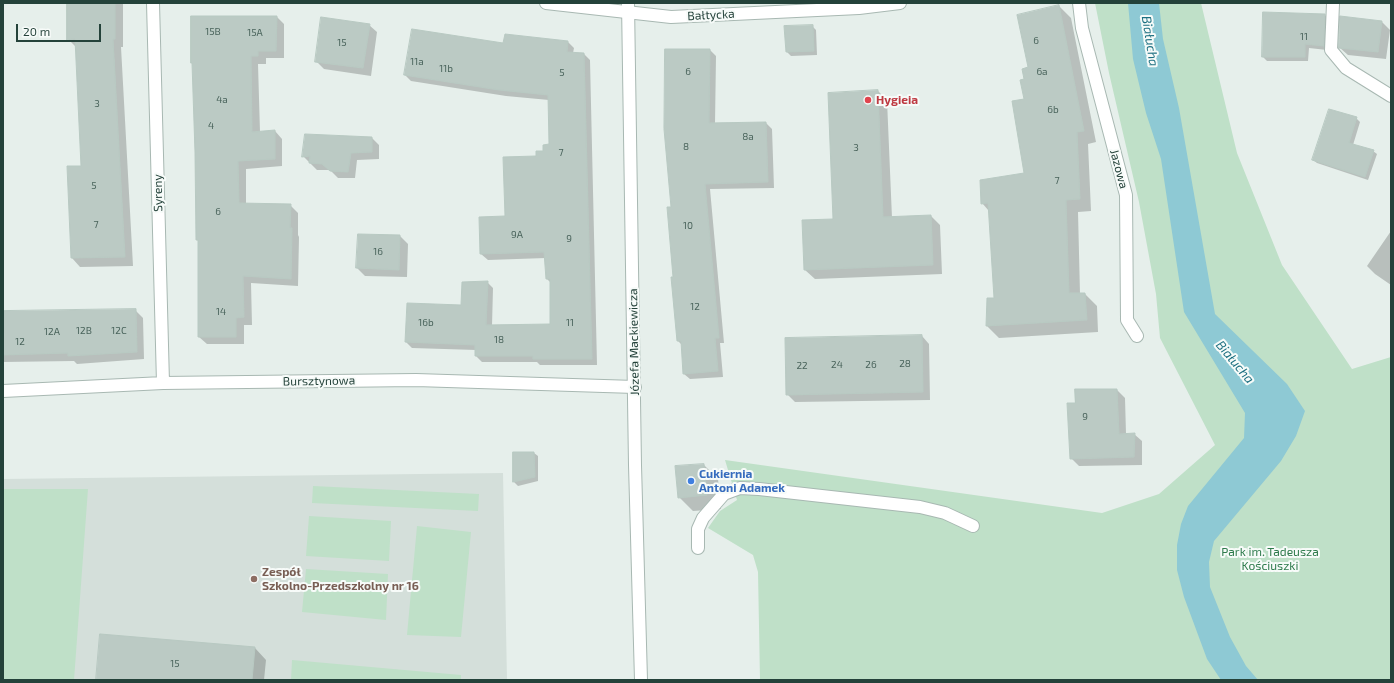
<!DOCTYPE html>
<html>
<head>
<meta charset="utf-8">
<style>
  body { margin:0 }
  #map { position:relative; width:1394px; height:683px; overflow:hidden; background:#e6efeb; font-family:"Exo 2",sans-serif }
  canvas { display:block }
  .frame { position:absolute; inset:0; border:4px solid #24423a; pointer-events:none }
  .scale { position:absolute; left:16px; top:24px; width:85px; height:18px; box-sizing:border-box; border:2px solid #24423a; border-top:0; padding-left:5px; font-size:12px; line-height:14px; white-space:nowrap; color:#24423a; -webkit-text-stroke:3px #f7fbf9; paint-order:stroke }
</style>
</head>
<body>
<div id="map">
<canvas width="1394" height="683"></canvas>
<div class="frame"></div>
<div class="scale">20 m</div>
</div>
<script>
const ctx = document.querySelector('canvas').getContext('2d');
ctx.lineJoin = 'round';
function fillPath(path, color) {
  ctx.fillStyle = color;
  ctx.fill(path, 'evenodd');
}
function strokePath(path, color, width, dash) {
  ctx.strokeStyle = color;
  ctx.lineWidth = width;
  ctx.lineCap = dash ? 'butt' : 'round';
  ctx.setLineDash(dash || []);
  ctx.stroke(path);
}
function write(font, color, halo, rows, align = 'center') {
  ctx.font = font + ' "Exo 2",sans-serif';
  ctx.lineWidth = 4;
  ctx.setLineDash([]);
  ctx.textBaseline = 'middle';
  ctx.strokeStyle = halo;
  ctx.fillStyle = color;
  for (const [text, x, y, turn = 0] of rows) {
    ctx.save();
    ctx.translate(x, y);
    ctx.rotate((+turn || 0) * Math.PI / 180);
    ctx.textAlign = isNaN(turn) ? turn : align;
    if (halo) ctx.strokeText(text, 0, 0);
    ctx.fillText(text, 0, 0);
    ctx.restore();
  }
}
fillPath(new Path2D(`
  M503,473L507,680H3V479Z`), '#d4dfda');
fillPath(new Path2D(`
  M1095,3H1201L1237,153L1282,265L1352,369L1391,357V680H760L758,572L753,555L708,528L720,511L737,500L725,460L1102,513L1159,494L1215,445L1160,338L1156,294L1139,202L1109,73Z
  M313,486L479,494L478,511L312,503Z
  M3,489H88L74,680H3Z
  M309,516L391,521L389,561L306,556Z
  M417,526L471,532L461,637L407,635Z
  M306,569L388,574L386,620L302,612Z
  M292,660L461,675V680H291Z`), '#bfe0c8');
fillPath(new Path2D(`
  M1128,3H1159L1163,39L1179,108L1215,314L1287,384L1305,411L1296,436L1281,461L1214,541L1209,562L1210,587L1230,637L1246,666L1258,680H1221L1207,659L1184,597L1177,570V545L1181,524L1188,506L1244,438L1245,413L1184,312L1161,159L1146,113L1133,59Z`), '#8ec9d4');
fillPath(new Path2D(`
  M68,3H123V47H121L133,266L80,267L72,258L82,166L77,48L68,39Z
  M1059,6L1071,18L1096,142L1088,144L1091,211L1078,212L1080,294H1085L1097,306L1098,332L999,338L987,326L988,299H995L989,211L982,203L1025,174V80Z
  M1264,13L1325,15L1328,19L1327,50L1309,48L1308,61H1267L1263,57Z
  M277,17L284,24V58H266V64H258L260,132L275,131L282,139V166L246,169V204L290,205L298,213V235L299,237L298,286L251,283L252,325H244V344H207L199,337V241L197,240L193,64Z
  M1341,17L1382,22L1390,30L1386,59L1348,55L1340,48Z
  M369,25L377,32L371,76L324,69L316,61Z
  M812,26L816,30L817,55L791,56L787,52Z
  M568,42L574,48L573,53L584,54L590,60L597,365H540L537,362H482L476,356V350L412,348L406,342L462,306L487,282L493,288L492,326L551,325V283L547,279L546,258L488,260L481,254L480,218L506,217L537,157L544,152L550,145L549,100L506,96L411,81L405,75L504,44Z
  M666,50H710L716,56L715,124L766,123L772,129L774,188L710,189L724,343H720L723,377L690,379L684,374L682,345L678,341Z
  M878,91L887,100L892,218L931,216L940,225L942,274L815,279L805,270L834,220Z
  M1356,118L1360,122L1353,145L1373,151L1377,154L1368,180L1317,163L1313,160Z
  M372,138L379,145V159L357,160L355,178H338L330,170H317L303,156Z
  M1391,231V285L1375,274L1367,266Z
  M359,235L400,236L408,244L407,277L365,276L357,268Z
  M135,310L143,318L144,359L77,364L74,361L3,362V313Z
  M922,336L929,344L930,400L795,402L787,394Z
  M1117,390L1125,398L1126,434H1134L1142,441V465L1079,466L1071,458L1076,404Z
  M514,453H534L538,456V481L518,486L514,482Z
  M704,465L718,479L721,509L693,511L679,497Z
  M255,648L266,660L264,680H97Z`), '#0003');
const building = new Path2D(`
  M67,3H115V39H113L125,257L71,258L67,166H81L75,39L67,40Z
  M1059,5L1084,131L1077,132L1080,199L1066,200L1069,293H1085L1087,320L986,326L987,298H994L988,203L981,204L980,180L1024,173L1012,101L1024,99L1020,80L1024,79L1022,69L1028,67L1017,15Z
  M1263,12L1325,14L1324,46L1305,44V57H1262Z
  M191,16H277L276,51H258V56H251L252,132L275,130V159L238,161L239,203L291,204L290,228H292L291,279L243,276L244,317L236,318V337H198V240H196L195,152L192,63H191Z
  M1340,16L1382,21L1378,52L1339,48Z
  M321,17L370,24L363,68L315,62Z
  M813,25L814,51L786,52L784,26Z
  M412,29L503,43L505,34L568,41L567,52L584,53L592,359H533V356H475V345L405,342L407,303L461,305L462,282L488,281L486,325L550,324V279H546L544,252L480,254L479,217L505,216L503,157L536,156V151H543V145L549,144L548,95L499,90L404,75Z
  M665,49H710L709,123L766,122L768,182L705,184L719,338H715L718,371L683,374L681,341H677L671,277H673L667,207H671L664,129Z
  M878,90L883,217L931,215L933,265L804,270L802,220L833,219L828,93Z
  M1329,109L1357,117L1349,143L1374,150L1365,177L1312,160Z
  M305,134L372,137V152L351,153L348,172L330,171L322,164L309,163L310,156L302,157Z
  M358,234L400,235L399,270L356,268Z
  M136,309L137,352L68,356V353L3,355L4,311Z
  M922,335L923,392L786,395L785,338Z
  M1075,389H1117L1119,434L1135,433L1134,457L1070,459L1067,403H1075Z
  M513,452H534L535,477L513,482Z
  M704,464L707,495L678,498L675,466Z
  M100,634L255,647L252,680H96Z`);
fillPath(building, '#bbcac4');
strokePath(building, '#b8c9c2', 1);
const service = new Path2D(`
  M698,548V529L703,518L724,494L740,488L759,489L920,507L945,513L973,526`);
const minor = new Path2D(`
  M153,3L163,383
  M546,3L671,17L859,8L900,3
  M1079,3L1082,28L1126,195L1127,320L1137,336
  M1333,4L1331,50L1346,68L1391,96
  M3,391L163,383L416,380L635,387`);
const tertiary = new Path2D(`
  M628,3L635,465L641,680`);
strokePath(service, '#a8b8b2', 14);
strokePath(minor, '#a8b8b2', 14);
strokePath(tertiary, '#a8b8b2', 14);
strokePath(service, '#fff', 12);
strokePath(minor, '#fff', 12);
strokePath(tertiary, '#fff', 12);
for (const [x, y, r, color] of [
  [868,100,4,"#e0444e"],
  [691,481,4,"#3f7fe0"],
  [254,579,4,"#8d6e63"]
]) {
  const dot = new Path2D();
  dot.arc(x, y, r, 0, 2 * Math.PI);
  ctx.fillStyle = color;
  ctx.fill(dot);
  strokePath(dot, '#f7fbf9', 1.5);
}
write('10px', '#4a645c', null, [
  ["15B",213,32],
  ["15A",255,33],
  ["11",1304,37],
  ["6",1036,41],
  ["15",342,43],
  ["11a",417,62],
  ["11b",446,69],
  ["6",688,72],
  ["6a",1042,72],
  ["5",562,73],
  ["4a",222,100],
  ["3",97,104],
  ["6b",1053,110],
  ["4",211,126],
  ["8a",748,137],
  ["8",686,147],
  ["3",856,148],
  ["7",561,153],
  ["7",1057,181],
  ["5",94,186],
  ["6",218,212],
  ["7",96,225],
  ["10",688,226],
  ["9A",517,235],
  ["9",569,239],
  ["16",378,252],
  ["12",695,307],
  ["14",221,312],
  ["16b",426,323],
  ["11",570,323],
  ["12B",84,331],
  ["12C",119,331],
  ["12A",52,332],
  ["18",499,340],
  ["12",20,342],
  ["28",905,364],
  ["24",837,365],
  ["26",871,365],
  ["22",802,366],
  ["9",1085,417],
  ["15",175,664]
]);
write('12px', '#24423a', '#f7fbf9', [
  ["Bałtycka",711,15,-3],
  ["Jazowa",1119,169,75],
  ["Syreny",158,193,-91],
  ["Józefa Mackiewicza",634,342,-91],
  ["Bursztynowa",319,381,-1]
]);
write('bold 12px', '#be3a42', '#f7fbf9', [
  ["Hygieia",876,100]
], 'left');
write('bold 12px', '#366cbe', '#f7fbf9', [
  ["Cukiernia",699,474],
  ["Antoni Adamek",699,488]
], 'left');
write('12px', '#2d7a4b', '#f7fbf9', [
  ["Park im. Tadeusza",1270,552],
  ["Kościuszki",1270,566]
]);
write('bold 12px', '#785e54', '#f7fbf9', [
  ["Zespół",262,572],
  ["Szkolno-Przedszkolny nr 16",262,586]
], 'left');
write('italic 13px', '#1c6f80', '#f7fbf9', [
  ["Białucha",1150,41,81],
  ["Białucha",1235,362,50]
]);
</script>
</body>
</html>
